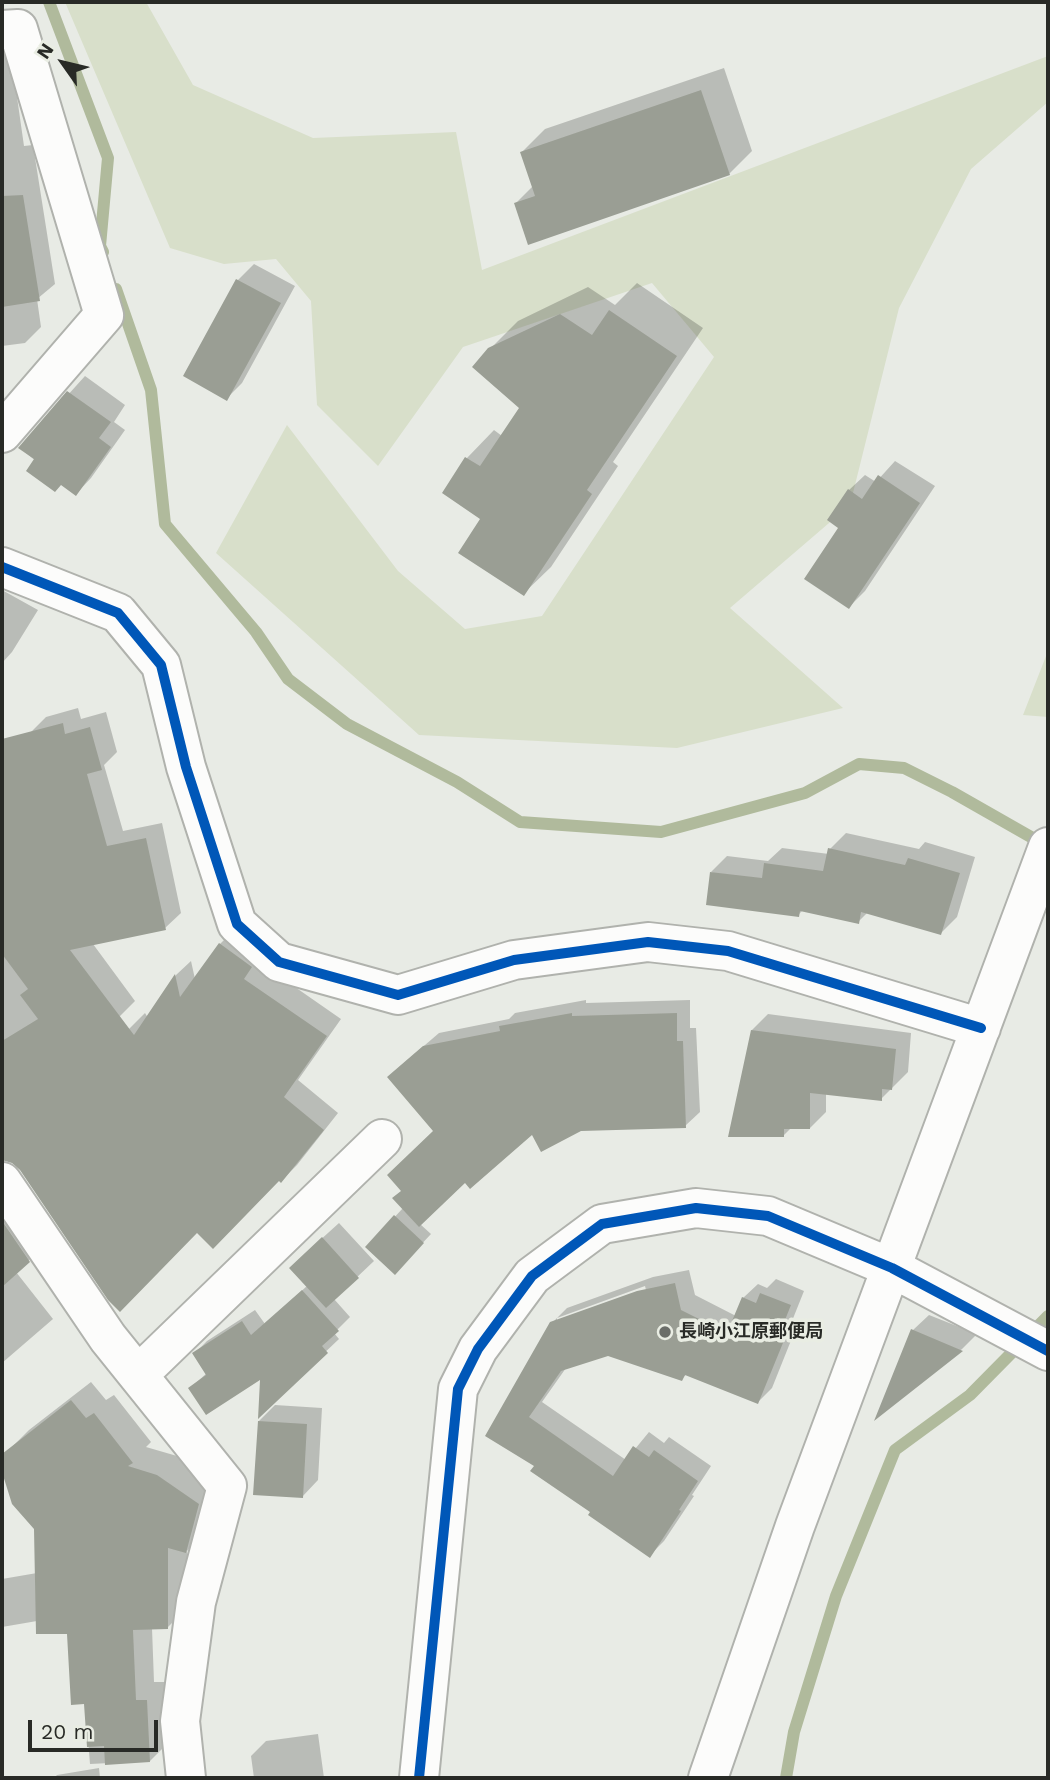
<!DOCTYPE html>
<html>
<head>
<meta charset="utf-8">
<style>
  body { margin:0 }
  #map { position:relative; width:1050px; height:1780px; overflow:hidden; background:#e8ebe5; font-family:"Work Sans",sans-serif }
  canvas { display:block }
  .frame { position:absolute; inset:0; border:4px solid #282a26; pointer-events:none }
  .north { position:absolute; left:28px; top:28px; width:70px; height:70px; -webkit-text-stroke:5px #e9ede3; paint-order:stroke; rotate:304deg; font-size:19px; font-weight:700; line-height:28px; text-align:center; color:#282a26 }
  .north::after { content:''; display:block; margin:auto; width:24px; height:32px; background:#282a26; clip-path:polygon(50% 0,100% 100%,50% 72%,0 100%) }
  .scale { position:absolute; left:28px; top:1720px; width:130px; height:32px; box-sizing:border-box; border:4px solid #282a26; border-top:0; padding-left:9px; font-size:21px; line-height:24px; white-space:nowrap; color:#282a26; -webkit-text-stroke:5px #e9ede3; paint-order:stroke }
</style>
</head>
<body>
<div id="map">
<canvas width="1050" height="1780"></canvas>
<div class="frame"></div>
<div class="north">N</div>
<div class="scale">20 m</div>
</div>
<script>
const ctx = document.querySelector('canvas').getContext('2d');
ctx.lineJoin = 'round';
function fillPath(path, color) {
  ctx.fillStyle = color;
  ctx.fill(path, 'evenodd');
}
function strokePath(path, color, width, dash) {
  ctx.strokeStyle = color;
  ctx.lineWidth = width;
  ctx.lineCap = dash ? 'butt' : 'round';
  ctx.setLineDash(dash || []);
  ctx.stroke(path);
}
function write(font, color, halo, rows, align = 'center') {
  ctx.font = font + ' "Work Sans","Noto Sans JP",sans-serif';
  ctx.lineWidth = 7;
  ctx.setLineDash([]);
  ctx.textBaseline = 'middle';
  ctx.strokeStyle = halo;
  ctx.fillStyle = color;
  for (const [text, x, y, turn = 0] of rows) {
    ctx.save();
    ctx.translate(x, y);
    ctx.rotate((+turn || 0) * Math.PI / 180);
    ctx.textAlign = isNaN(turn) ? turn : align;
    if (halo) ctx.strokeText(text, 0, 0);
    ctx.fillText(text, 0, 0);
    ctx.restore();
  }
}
fillPath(new Path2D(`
  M65,2H146L193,85L313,138L456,132L482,270L1048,56V102L971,169L899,308L850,505L730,608L843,708L677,748L419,735L216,553L287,425L398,571L465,629L542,616L714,357L652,283L463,347L378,466L317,405L311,301L276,259L224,264L170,248Z
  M1048,651V717L1023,715Z`), '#d8dfca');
fillPath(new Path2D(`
  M2,29L8,34L24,146L33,145L55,284L37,299L41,327L25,343L2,346Z
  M724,68L752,151L729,174L516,203L533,186L522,152L545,129Z
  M254,264L295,286L242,383L227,398L185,375L238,280Z
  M637,283L703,328L613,462L618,466L551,567L523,594L483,518L444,492L467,458L494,430L502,436L521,408L489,350L518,321L588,287L615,305Z
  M85,376L125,405L114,422L125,430L91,478L76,494L20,448Z
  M895,461L935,486L865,591L849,607V490L865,475L876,482Z
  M2,590L38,610L12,652L2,663Z
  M78,708L81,719L106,712L117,752L104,765L123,831L162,823L181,913L165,928L93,944L135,1001L120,1016L2,1089V762L34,745L31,732L46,717Z
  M846,833L919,849L925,842L975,857L957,917L941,933L868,912L858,922L803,910L798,915L711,872L727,856L768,861L782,848L829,854L830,849Z
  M236,928L259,962L341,1019L298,1080L338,1113L297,1165L281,1181L279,1179L213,1246L129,1029L145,1013L148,1018L176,975L191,961L195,979L220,944Z
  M586,1000V1003L690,1000V1028H696L700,1112L685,1126L532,1132L465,1180L420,1224L431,1234L402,1265L367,1247L403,1208V1190L435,1131L404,1063L439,1033L509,1019L515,1013Z
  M768,1014L911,1033L908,1072L881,1099L826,1093V1112L810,1128H791L784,1135L752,1030Z
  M2,1181L45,1245L16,1272L53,1319L2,1363Z
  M339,1223L374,1261L334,1299L350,1317L334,1333L339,1339L260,1414L262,1377L190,1388L207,1373L194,1354L207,1341L255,1310L265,1324L307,1286V1252Z
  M689,1270L695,1295L736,1316L743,1298L758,1284L767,1288L776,1279L804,1291L792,1321L798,1323L772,1388L758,1402L687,1374L681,1379L608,1354L566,1368L542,1402L626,1460L649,1432L664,1443L669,1437L711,1466L692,1495L694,1496L664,1541L649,1556L536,1466L487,1435L552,1323L557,1318V1322L646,1290L645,1286L557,1318L567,1308L653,1277Z
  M929,1315L977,1334L962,1349L878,1415L913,1330Z
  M91,1382L106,1400L114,1395L151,1442L146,1447L177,1456L218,1485L205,1532L187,1551V1608L168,1627L152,1628L154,1682H165L169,1742L150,1761L90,1764L85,1702L69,1632L37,1621L2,1627V1579L37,1573L36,1529L10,1449L29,1430Z
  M275,1405L322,1408L318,1480L302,1497L259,1421Z
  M318,1734L324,1778H254L251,1756L266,1741Z
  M99,1768L100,1778H54L57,1775Z`), '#0003');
strokePath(new Path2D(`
  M49,2L108,158L100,246L103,252
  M116,289L151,390L165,524L256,632L288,679L347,724L457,782L520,822L661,832L805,793L859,764L904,768L952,792L1045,845
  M786,1778L794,1732L836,1596L895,1450L970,1395L1048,1316`), '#b0ba9c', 12);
fillPath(new Path2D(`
  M701,90L730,175L528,245L514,203L535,196L520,152Z
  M23,195L40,301L2,307V196Z
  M236,279L281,303L227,401L183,376Z
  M609,310L677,356L587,490L592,494L524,596L458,553L480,519L442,493L465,457L480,466L519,408L472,367L488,348L560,314L592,335Z
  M67,391L111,422L99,438L111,447L76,496L61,485L55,492L26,471L34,459L18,448Z
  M878,475L920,503L849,609L804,579L838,528L827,520L848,489L862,499Z
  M63,723L65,734L90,727L102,770L87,774L107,846L146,838L166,930L70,950L134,1035L175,974L180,997L219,943L252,967L244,979L327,1036L284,1097L324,1130L281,1183L279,1181L213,1249L197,1233L120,1312L108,1300L20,1170L12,1163L2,1160V1041L38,1019L20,995L28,989L2,954V739Z
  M828,848L905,865L908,858L960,873L941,935L861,912L859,924L800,911L799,917L706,905L710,872L762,878L764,863L823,871Z
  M572,1013V1016L677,1013V1041H683L686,1128L581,1131L541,1152L532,1135L470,1189L465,1183L419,1227L392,1198L401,1191L387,1175L433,1131L387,1077L423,1046L500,1031L499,1026Z
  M751,1030L896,1049L892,1090L882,1089V1101L810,1093V1129H784V1137H728Z
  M394,1215L424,1243L395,1275L365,1247Z
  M2,1221L30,1262L2,1287Z
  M322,1237L359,1278L326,1308L289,1268Z
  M675,1283L681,1310L727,1333L742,1297L756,1303L760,1293L791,1305L779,1335L785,1338L758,1404L685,1375L682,1381L608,1356L561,1371L529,1417L613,1476L633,1446L649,1457L654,1450L698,1481L679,1510L681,1511L650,1558L588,1515L590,1512L530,1471L534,1466L485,1436L550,1322L637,1291Z
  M302,1290L339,1331L322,1346L328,1353L258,1419L260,1380L206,1415L188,1388L206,1375L192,1353L242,1321L251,1335Z
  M911,1329L963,1351L874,1421Z
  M71,1400L86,1418L94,1413L133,1463L128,1466L157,1475L199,1504L186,1553L168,1548V1629L133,1630L136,1700H147L150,1762L105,1765L104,1746L87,1747L84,1704L71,1705L67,1634H36L34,1529L12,1504L2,1472V1454Z
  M258,1421L307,1424L303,1498L253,1495Z`), '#9a9e94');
const minor = new Path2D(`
  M2,30L18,29L104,315L2,433
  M2,567L118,613L161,665L186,767L237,924L279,962L398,995L514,960L648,942L728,951L981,1028
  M2,1182L108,1338L227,1486L196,1602L180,1721L186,1778
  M138,1375L382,1139
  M419,1778L458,1389L478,1349L532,1276L602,1224L696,1208L768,1216L892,1268L1048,1351
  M708,1778L795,1526L1048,847`);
strokePath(minor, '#b0b2ad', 42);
strokePath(minor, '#fcfcfb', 38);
strokePath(new Path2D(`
  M2,567L118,613L161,665L186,767L237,924L279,962L398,995L514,960L648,942L728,951L981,1028
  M419,1778L458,1389L478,1349L532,1276L602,1224L696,1208L768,1216L892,1268L1048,1351`), '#0057b8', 10);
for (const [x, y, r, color] of [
  [665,1332,7,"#6b6e69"]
]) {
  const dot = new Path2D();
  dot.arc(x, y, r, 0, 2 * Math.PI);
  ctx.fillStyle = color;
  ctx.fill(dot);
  strokePath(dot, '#e9ede3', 2.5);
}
write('bold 18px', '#282a26', '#e9ede3', [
  ["長崎小江原郵便局",679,1332]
], 'left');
</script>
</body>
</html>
